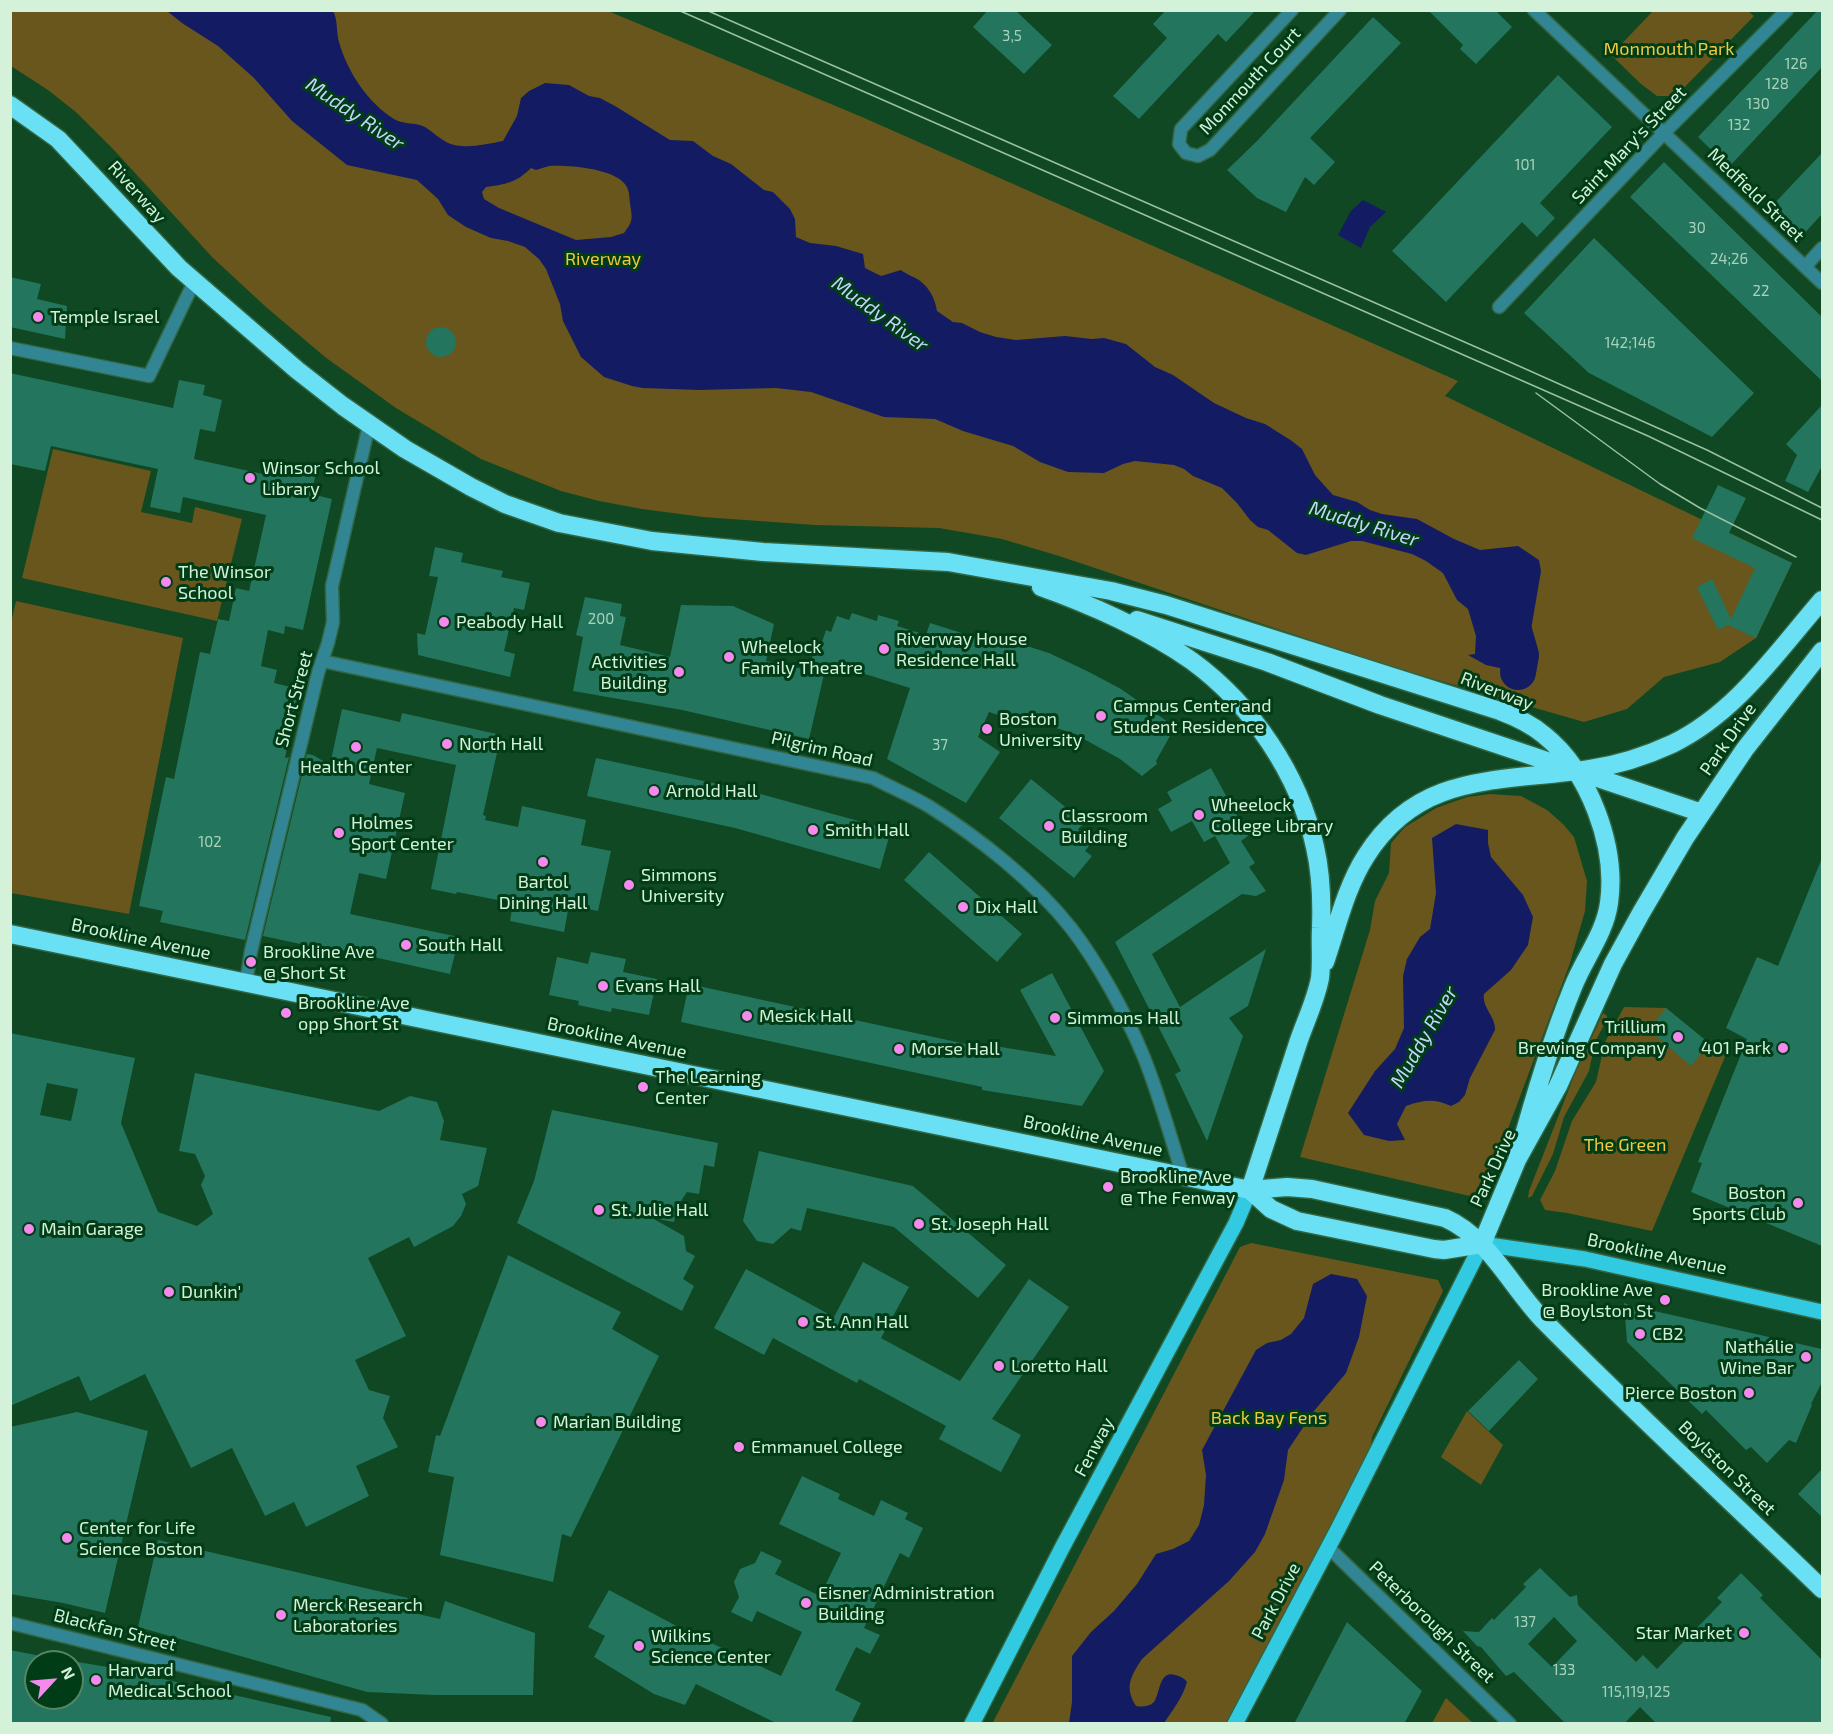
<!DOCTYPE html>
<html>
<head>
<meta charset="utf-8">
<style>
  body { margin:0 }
  #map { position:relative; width:1833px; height:1734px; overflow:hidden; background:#0f4822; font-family:"Exo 2",sans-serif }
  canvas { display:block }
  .frame { position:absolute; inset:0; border:12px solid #d4f1d9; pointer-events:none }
  .north { position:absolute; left:24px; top:1650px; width:60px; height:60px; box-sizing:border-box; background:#003d17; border:2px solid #558565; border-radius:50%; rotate:64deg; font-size:16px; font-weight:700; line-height:24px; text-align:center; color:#d4f1d9 }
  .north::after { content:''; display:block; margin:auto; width:21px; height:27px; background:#f689ee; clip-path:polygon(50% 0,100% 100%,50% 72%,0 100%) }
</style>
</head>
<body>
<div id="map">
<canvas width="1833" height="1734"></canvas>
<div class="frame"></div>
<div class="north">N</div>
</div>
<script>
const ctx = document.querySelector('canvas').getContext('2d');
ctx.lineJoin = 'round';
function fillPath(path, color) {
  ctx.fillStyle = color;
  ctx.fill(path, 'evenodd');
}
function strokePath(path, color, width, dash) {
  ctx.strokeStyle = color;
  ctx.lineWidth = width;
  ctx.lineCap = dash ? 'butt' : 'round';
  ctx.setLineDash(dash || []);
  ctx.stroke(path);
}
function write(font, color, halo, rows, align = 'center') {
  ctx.font = font + ' "Exo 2",sans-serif';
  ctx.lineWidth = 6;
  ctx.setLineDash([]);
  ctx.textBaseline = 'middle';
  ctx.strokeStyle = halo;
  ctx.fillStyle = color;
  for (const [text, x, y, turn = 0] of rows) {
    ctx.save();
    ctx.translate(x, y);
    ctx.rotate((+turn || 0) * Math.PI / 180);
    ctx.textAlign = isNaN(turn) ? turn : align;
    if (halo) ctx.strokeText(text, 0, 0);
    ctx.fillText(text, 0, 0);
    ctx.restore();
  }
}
fillPath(new Path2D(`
  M10,11H608L862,117L1458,381L1445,396L1792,563L1756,638L1720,662L1664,677L1627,709L1584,722L1385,665L1059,556L1002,539L939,528L815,525L703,517L642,509L599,501L561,491L481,459L396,408L325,357L266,307L213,258L113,149L77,113L48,90L11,66Z
  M1653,11H1748L1754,16L1676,96H1657L1641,84L1611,55Z
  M53,449L151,471L141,512L192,523L195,507L242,519L217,621L22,578Z
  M16,601L183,638L129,914L11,893L10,627Z
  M1490,794L1521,796L1547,810L1563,824L1574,837L1587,881L1585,911L1570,963L1506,1134L1485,1183L1474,1197L1300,1157L1370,930L1375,901L1389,873L1391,843L1405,827L1436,808L1467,797Z
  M1624,1007L1666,1008L1712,1046L1727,1052L1652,1231L1567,1213L1545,1210L1540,1200L1555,1171L1572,1121L1596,1082L1605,1042Z
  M1603,1013L1607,1016V1019L1595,1042L1589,1071L1564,1117L1553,1154L1532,1196L1528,1198L1529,1191L1574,1076Z
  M1251,1243L1438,1280L1443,1291L1372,1437L1370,1452L1226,1723L992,1724L1240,1247Z
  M1467,1411L1503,1445L1481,1485L1441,1457Z
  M1446,1698L1473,1723H1432Z`), '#69561d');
fillPath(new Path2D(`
  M282,11H333C338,20 336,31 339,42C347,71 368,103 394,119C403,125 416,122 425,127C433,132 440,139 448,143C464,150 487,144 503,141L517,116L521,98L529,91L545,83L569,85L589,96L600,98L615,106L670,140L693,141L713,156L731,164L764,190L773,192L790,209L795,219L796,237L810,243L836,246L863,254L865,268L881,276L901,270C907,275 913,276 919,280C930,288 935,299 937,311L953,322L962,323L980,332L996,337L1016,340L1065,336L1092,339L1104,338L1126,344L1155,367L1173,375L1214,403L1246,418L1265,424L1292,441L1302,449L1315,475L1333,495L1357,502L1370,510L1382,514L1417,519L1454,539L1480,550L1518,546L1539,560L1541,571L1526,659L1509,670L1486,665L1468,655L1475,654L1476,636L1468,609L1457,600L1443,573L1426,561L1412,554L1362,541H1351L1306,555L1297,553L1268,530L1258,527L1250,520L1237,503L1222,488L1193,476L1184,469L1174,465L1135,461L1123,464L1104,473L1068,472L1040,462L1013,446L963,431L935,419L884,417L811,392L776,388L699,390L643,388L632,386L604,377L581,357L563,321L560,304L546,269L539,259L525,247L508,241L491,238L466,227L448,215L438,199L417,180L347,165L292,121L254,78L218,46L182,23L167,11ZM549,166C568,165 610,168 624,183C630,190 629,196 630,203C632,218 634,220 624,233L611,237L576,240L499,208L484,199L482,192L486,187C506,184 516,183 531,168L536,170Z
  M1363,200L1386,212L1370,227L1361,248L1338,235L1351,211Z
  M1456,824L1488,830V843L1491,857L1523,895L1533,917L1528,945L1511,970L1484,994C1482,1008 1496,1017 1495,1030L1470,1078L1465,1095L1459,1102L1451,1106C1434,1098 1423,1100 1406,1106L1397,1124L1405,1140L1389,1141L1364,1135L1348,1113L1375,1071L1395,1049L1404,1028L1403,976L1407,959L1420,937L1430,929L1436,893L1432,838Z
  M1331,1274L1357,1279L1367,1296L1359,1337L1346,1373L1314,1411L1288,1450L1284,1480L1265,1534L1255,1552L1229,1581L1142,1659C1131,1676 1124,1687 1136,1706C1142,1707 1149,1707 1154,1702C1160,1694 1159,1670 1175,1675C1180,1676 1184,1678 1187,1682C1183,1697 1172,1711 1164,1723H1069L1072,1702V1656L1091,1632L1114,1611L1137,1584L1156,1554L1173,1549L1189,1541L1199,1525L1204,1505L1206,1475L1202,1450L1256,1350L1267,1343L1281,1340L1291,1334L1304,1318L1313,1284Z`), '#131c62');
strokePath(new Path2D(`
  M1510,617L1521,655L1518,672`), '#131c62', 36);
fillPath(new Path2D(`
  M988,10H1015L1052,45L1024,74L973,27Z
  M1166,10H1256L1226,42L1218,34L1139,119L1113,96L1167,38L1153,24Z
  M1428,10H1495L1512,27L1476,64L1460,49L1463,45Z
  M1818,10H1822V67L1729,167L1698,137Z
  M1373,17L1401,43L1310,138L1335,162L1314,185L1305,177L1286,212L1257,198L1227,170L1257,141Z
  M1558,75L1612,127L1540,203L1555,218L1537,237L1522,222L1446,302L1392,251Z
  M1822,153V214L1801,237L1770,208Z
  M1664,162L1822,317V381L1630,197Z
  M1594,238L1754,393L1712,437L1589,373L1524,313Z
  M10,277L41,284L37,299L67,306L65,339L10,327Z
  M426 342a15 15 0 1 1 30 0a15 15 0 1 1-30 0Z
  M10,373L173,408L179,380L205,385L203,395L222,400L215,432L200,429L194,459L272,476L274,465L316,474L311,494L332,499L303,630L285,626L284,634L268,630L261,666L277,670L274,683L299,689L285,758L289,757L245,940L160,922L163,911L139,906L166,777L174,779L200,652L210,654L218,619L229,621L236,588L249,591L266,515L183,497L180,513L150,507L158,469L51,446L45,471L10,464Z
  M1822,405V466L1808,492L1785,481L1797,455L1786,444Z
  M1718,485L1746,498L1729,533L1792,563L1756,638L1728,625L1718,630L1697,587L1712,579L1731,619L1755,568L1692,538Z
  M435,547L463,553L461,562L503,571L501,577L530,583L524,610L514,608L504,651L515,654L510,677L418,655L417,633L425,635L438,577L429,576Z
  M585,597L622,604L620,616L626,617L620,645L670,657L681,605L733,606L774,624L766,661L808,670L817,643L821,645L826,630L831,632L837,616L849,620L852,613L877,621L878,615L899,621L897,626L926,635L930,623L987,641L989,634L1049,653L1089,672L1121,689L1175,727L1156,761L1157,764L1142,776L1120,759L1073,733L1028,720L1026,724L989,712L978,737L1000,752L966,803L887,759L910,688L852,670L850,674L826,666L809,739L682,710L573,691L583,637L576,635Z
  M342,709L400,722L402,713L501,735L483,815L486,816L485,820L518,827L522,806L586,820L581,845L611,851L598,911L569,905L564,932L510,921L513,903L457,892L456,894L431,889L456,765L377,748L369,784L405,793L386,879L359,873L350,914L459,937L450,974L342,950V953L263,936L307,754L313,755L330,765Z
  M596,758L746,790L891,830L880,869L735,828L587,796Z
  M1211,768L1248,836L1241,841L1255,863L1249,867L1266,891L1256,896L1242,894L1152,954L1180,1007L1266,949L1248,1006L1229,1018L1243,1036L1207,1141L1175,1074L1181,1071L1115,942L1230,863L1215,836L1204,842L1192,821L1171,832L1158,809L1172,801L1167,792Z
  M1031,779L1085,823L1078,829L1089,846L1085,851L1092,856L1074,878L999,818Z
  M929,852L1022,934L997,962L904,880Z
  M1822,858V1246L1691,1192L1702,1163L1698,1162L1747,1039L1726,1028L1757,957L1778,966Z
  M591,952L626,959L623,972L657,979L649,1015L612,1008L611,1012L578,1005L579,1001L549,995L557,957L588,964Z
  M1052,973L1104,1071L1082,1106L982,1090V1087L681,1022L689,984L989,1049V1045L1056,1056L1020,990Z
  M1666,1008L1709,1043L1691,1066L1649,1030Z
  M10,1033L135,1058L121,1123L158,1212L197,1226L213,1214L201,1185L205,1176L195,1154L179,1151L195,1073L379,1111L410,1096L437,1102L444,1121L440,1140L487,1148L478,1186L462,1194L466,1204L461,1216L453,1226L414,1247L409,1237L368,1258L406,1336L355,1360L369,1390L390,1396L383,1418L398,1447L356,1466L369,1496L306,1527L294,1502L265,1516L232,1448L191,1468L145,1374L90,1401L79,1376L10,1406ZM47,1083L78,1089L71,1121L40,1115Z
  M552,1110L718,1143L714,1167L704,1165L699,1194L687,1192L677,1207L674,1222L652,1218L684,1236L686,1251L695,1256L683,1279L694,1286L682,1311L517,1223L534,1181Z
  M759,1151L913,1186L1006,1265L978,1298L894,1227L807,1208L801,1231L791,1228L773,1244L757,1241L743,1221Z
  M508,1255L621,1312L612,1329L659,1356L571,1537L562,1534L553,1582L440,1555L454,1477L428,1472L436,1435L440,1436Z
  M863,1262L909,1287L881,1338L960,1381L1029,1279L1069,1307L992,1419L1021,1435L1001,1472L939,1439L946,1426L859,1379L857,1383L773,1338L764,1355L714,1328L746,1269L834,1317Z
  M1624,1303L1649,1313L1650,1310L1822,1349V1382L1811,1404L1812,1405L1796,1443L1789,1440L1767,1463L1751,1447L1746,1450L1706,1410L1702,1414L1627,1342Z
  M1519,1360L1538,1379L1489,1431L1468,1411Z
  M77,1412L148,1431L105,1613L63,1603L10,1594V1427Z
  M1822,1469V1517L1798,1494Z
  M802,1476L840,1494L838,1499L874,1516L881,1500L908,1513L905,1519L923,1528L909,1558L900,1553L864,1628L880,1635L870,1654L856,1647L835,1690L861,1703L851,1724H778L696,1684L685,1705L654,1694L594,1657L605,1636L588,1627L609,1590L684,1630L781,1676L802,1632L757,1611L752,1622L731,1612L739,1597L734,1582L740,1569L755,1563L761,1551L782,1561L775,1574L820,1596L841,1553L779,1524Z
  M158,1540L408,1598L405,1611L440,1619L445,1601L535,1633L533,1695H434L367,1692L138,1627Z
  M1540,1568L1570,1597L1577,1595L1578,1605L1636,1662L1643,1655L1657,1669L1722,1602L1717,1598L1741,1573L1763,1595L1760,1598L1822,1660V1724H1657L1640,1707L1624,1724H1566L1514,1672L1506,1676L1481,1647L1477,1646L1463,1631L1479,1632L1492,1618L1494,1620L1526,1587L1523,1584ZM1554,1617L1577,1641L1552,1667L1528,1644Z
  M1347,1622L1422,1691L1404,1724H1294Z
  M10,1650L36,1655V1698H72V1661L119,1669L331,1717L330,1724H10Z`), '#23755d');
const street = new Path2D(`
  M1292,10L1181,129L1179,144L1186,153L1198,156L1210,150L1340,10
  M1534,10L1822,283
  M1805,267L1822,248
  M1499,307L1664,133L1787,10
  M10,348L149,376L194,282
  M322,661L873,778C892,788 912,796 930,807C979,838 1035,882 1071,928C1098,963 1126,1014 1143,1055C1159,1094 1170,1136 1183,1176
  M246,983L251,951L318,673L328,643L333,622L332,586L369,425
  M1328,1547L1510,1724
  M10,1623L362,1710L382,1724`);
const primary = new Path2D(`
  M972,1724L1062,1548L1236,1223L1250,1190
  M1235,1724L1338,1529L1482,1244L1585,1259L1822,1312`);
const highway = new Path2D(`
  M10,105L58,139L179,268L297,370L343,406L405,449L471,487L505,504L559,523L652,541L763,552L948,562L1111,591L1166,605L1500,711C1516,717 1531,724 1544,735C1589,771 1617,846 1609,903C1605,933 1584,959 1573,987C1550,1043 1533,1101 1517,1160
  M1041,587C1089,604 1150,631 1192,661C1252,705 1299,774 1315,847C1321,873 1322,901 1321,928C1320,944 1322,962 1320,978C1316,1000 1305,1022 1298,1043C1282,1092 1266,1141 1250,1190
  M1137,620L1267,662L1380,705L1702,813
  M10,934L1250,1190L1287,1187L1312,1189L1445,1218C1490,1238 1512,1289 1546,1323C1636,1414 1730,1500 1822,1589
  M1325,962C1337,927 1346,887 1366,856C1420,770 1502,783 1590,769C1618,765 1646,756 1672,744C1736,713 1777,652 1822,600
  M1250,1190L1271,1209L1297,1221L1434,1249L1444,1250L1482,1244
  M1482,1244L1517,1160L1558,1086L1613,964L1641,913L1685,838L1745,749L1822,651`);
strokePath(street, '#326643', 15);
strokePath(primary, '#326643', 18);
strokePath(highway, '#326643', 21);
strokePath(street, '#328694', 12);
strokePath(primary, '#31cae0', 15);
strokePath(highway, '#6ae0f4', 18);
strokePath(new Path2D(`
  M678,10L1648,436L1822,520
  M706,10L1501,358L1707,450L1822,508
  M1536,393L1660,484L1700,508L1796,557`), '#9bc0a4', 1.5);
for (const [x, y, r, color] of [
  [38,317,6,"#f689ee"],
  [250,478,6,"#f689ee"],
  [166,582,6,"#f689ee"],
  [444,622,6,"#f689ee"],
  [884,649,6,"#f689ee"],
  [729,657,6,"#f689ee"],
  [679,672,6,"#f689ee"],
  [1101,716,6,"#f689ee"],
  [987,729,6,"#f689ee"],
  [447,744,6,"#f689ee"],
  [356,747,6,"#f689ee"],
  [654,791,6,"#f689ee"],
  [1199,815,6,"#f689ee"],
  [1049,826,6,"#f689ee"],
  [813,830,6,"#f689ee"],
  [339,833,6,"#f689ee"],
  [543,862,6,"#f689ee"],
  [629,885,6,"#f689ee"],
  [963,907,6,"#f689ee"],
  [406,945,6,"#f689ee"],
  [251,962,6,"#f689ee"],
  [603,986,6,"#f689ee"],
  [286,1013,6,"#f689ee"],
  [747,1016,6,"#f689ee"],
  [1055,1018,6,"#f689ee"],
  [1678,1037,6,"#f689ee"],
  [1783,1048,6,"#f689ee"],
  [899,1049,6,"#f689ee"],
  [643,1087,6,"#f689ee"],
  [1108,1187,6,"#f689ee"],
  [1798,1203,6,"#f689ee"],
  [599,1210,6,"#f689ee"],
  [919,1224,6,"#f689ee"],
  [29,1229,6,"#f689ee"],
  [169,1292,6,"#f689ee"],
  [1665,1300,6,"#f689ee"],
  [803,1322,6,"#f689ee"],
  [1640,1334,6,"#f689ee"],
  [1806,1357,6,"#f689ee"],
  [999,1366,6,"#f689ee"],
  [1749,1393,6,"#f689ee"],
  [541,1422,6,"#f689ee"],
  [739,1447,6,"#f689ee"],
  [67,1538,6,"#f689ee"],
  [806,1603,6,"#f689ee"],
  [281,1615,6,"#f689ee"],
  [1744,1633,6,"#f689ee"],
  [639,1646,6,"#f689ee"],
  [96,1680,6,"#f689ee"]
]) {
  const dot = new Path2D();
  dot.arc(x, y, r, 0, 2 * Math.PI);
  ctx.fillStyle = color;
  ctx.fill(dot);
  strokePath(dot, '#003d17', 2);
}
write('15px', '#a8d2ba', null, [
  ["3,5",1012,36],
  ["126",1796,64],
  ["128",1777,84],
  ["130",1758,104],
  ["132",1739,125],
  ["101",1525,165],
  ["30",1697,228],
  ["24;26",1729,259],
  ["22",1761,291],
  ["142;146",1630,343],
  ["200",601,619],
  ["37",940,745],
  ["102",210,842],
  ["137",1525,1622],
  ["133",1564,1670],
  ["115,119,125",1636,1692]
]);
write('18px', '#f3c742', '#003d17', [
  ["Monmouth Park",1669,49],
  ["Riverway",603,259],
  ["The Green",1625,1145],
  ["Back Bay Fens",1269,1418]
]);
write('18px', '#d4f1d9', '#003d17', [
  ["Monmouth Court",1250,81,-47],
  ["Saint Mary's Street",1629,145,-46],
  ["Riverway",137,192,48],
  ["Medfield Street",1756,195,44],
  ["Riverway",1497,691,21],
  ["Short Street",294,699,-75],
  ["Park Drive",1728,739,-55],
  ["Pilgrim Road",822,749,13],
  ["Brookline Avenue",141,939,12],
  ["Brookline Avenue",617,1038,12],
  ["Brookline Avenue",1093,1136,12],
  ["Park Drive",1493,1168,-65],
  ["Brookline Avenue",1657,1254,12],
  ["Fenway",1094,1447,-62],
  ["Boylston Street",1727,1468,44],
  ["Park Drive",1276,1601,-62],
  ["Peterborough Street",1432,1622,44],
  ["Blackfan Street",115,1630,14]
]);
write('18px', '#d4f1d9', '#003d17', [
  ["Temple Israel",50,317],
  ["Winsor School",262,468],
  ["Library",262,489],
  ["The Winsor",178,572],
  ["School",178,593],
  ["Peabody Hall",456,622],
  ["Riverway House",896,639],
  ["Residence Hall",896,660],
  ["Wheelock",741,647],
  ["Family Theatre",741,668],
  ["Activities",667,662,"right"],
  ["Building",667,683,"right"],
  ["Campus Center and",1113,706],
  ["Student Residence",1113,727],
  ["Boston",999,719],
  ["University",999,740],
  ["North Hall",459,744],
  ["Health Center",356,767,"center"],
  ["Arnold Hall",666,791],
  ["Wheelock",1211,805],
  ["College Library",1211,826],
  ["Classroom",1061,816],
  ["Building",1061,837],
  ["Holmes",351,823],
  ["Sport Center",351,844],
  ["Smith Hall",825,830],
  ["Simmons",641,875],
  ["University",641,896],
  ["Bartol",543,882,"center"],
  ["Dining Hall",543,903,"center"],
  ["Dix Hall",975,907],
  ["South Hall",418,945],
  ["Brookline Ave",263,952],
  ["@ Short St",263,973],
  ["Evans Hall",615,986],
  ["Brookline Ave",298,1003],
  ["opp Short St",298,1024],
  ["Mesick Hall",759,1016],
  ["Simmons Hall",1067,1018],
  ["Trillium",1666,1027,"right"],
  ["Brewing Company",1666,1048,"right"],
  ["401 Park",1771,1048,"right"],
  ["Morse Hall",911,1049],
  ["The Learning",655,1077],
  ["Center",655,1098],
  ["Brookline Ave",1120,1177],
  ["@ The Fenway",1120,1198],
  ["Boston",1786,1193,"right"],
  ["Sports Club",1786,1214,"right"],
  ["St. Julie Hall",611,1210],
  ["St. Joseph Hall",931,1224],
  ["Main Garage",41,1229],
  ["Brookline Ave",1653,1290,"right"],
  ["@ Boylston St",1653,1311,"right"],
  ["Dunkin'",181,1292],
  ["St. Ann Hall",815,1322],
  ["CB2",1652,1334],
  ["Nathálie",1794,1347,"right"],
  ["Wine Bar",1794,1368,"right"],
  ["Loretto Hall",1011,1366],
  ["Pierce Boston",1737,1393,"right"],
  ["Marian Building",553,1422],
  ["Emmanuel College",751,1447],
  ["Center for Life",79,1528],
  ["Science Boston",79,1549],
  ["Eisner Administration",818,1593],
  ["Building",818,1614],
  ["Merck Research",293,1605],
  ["Laboratories",293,1626],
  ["Star Market",1732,1633,"right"],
  ["Wilkins",651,1636],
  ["Science Center",651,1657],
  ["Harvard",108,1670],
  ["Medical School",108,1691]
], 'left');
write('italic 20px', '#c5d4fe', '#003d17', [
  ["Muddy River",355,114,34],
  ["Muddy River",880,314,36],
  ["Muddy River",1364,524,17],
  ["Muddy River",1424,1037,-60]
]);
</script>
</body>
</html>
